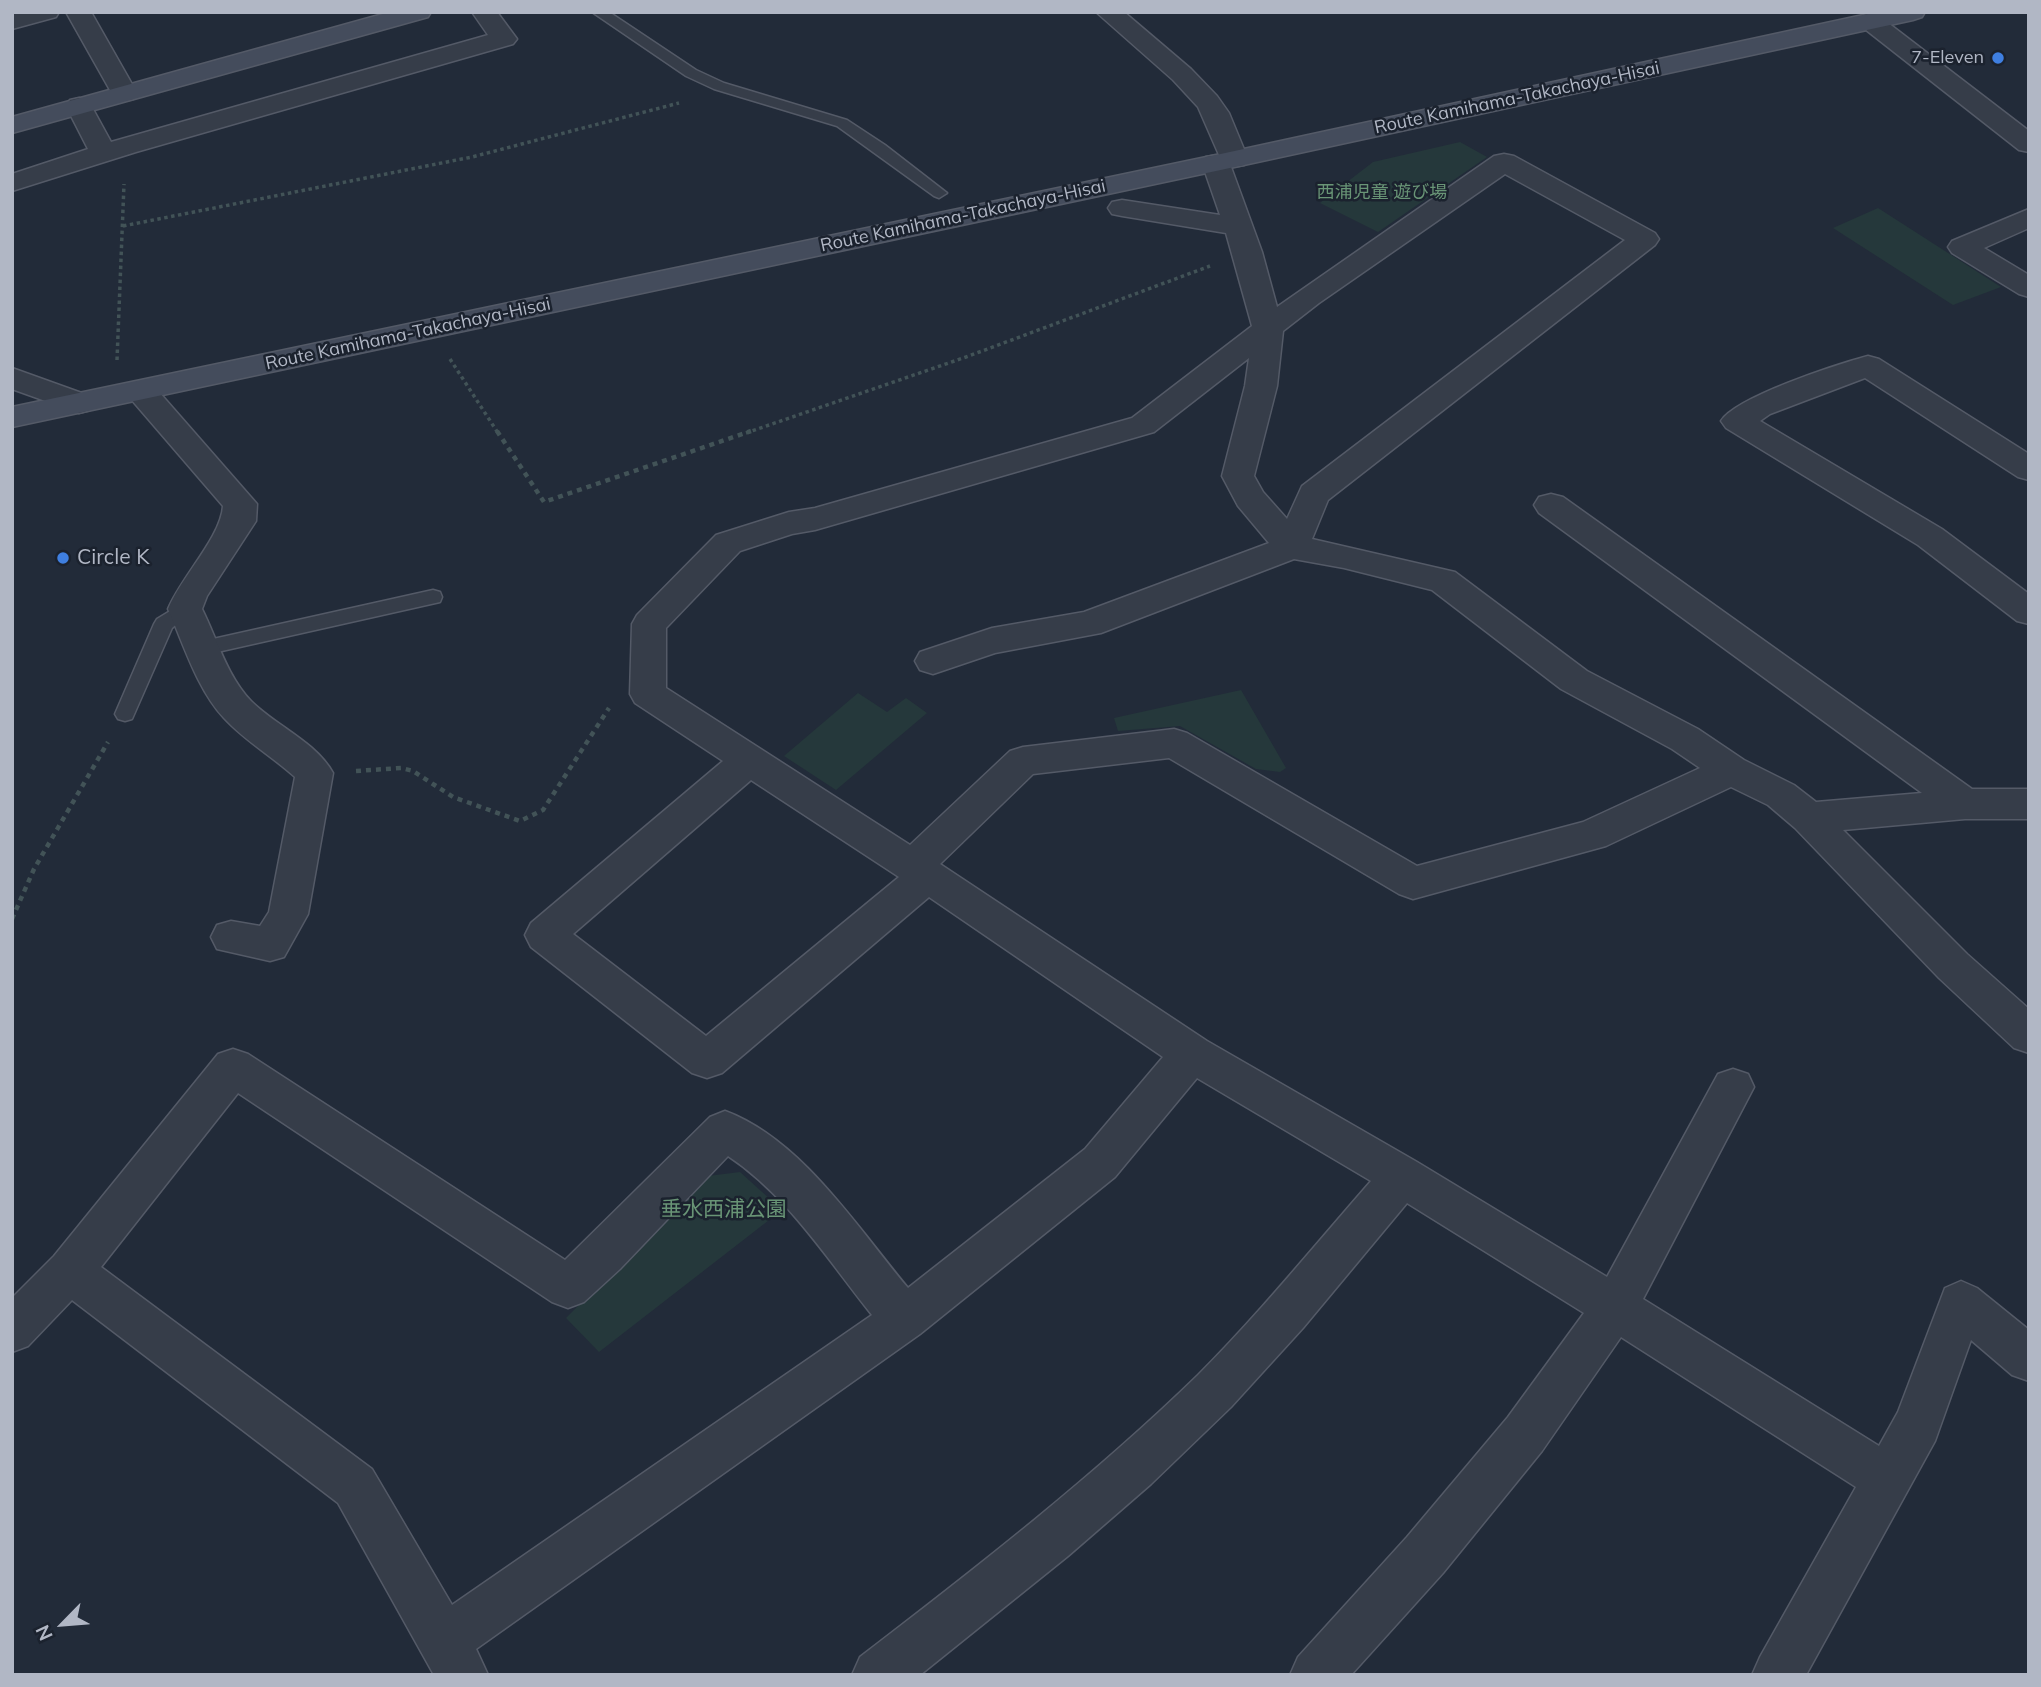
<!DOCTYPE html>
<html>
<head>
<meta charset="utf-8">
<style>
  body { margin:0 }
  #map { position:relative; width:2041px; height:1687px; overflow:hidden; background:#222b39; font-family:Mulish,sans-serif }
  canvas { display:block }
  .frame { position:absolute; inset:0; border:14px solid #b1b7c5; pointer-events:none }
  .north { position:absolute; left:28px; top:1589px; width:70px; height:70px; -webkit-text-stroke:5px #1b222e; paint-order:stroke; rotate:245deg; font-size:19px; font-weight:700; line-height:28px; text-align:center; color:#b1b7c5 }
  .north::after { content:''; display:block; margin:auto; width:24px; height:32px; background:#b1b7c5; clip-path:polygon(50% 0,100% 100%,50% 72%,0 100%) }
</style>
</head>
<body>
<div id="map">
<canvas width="2041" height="1687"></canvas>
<div class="frame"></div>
<div class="north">N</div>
</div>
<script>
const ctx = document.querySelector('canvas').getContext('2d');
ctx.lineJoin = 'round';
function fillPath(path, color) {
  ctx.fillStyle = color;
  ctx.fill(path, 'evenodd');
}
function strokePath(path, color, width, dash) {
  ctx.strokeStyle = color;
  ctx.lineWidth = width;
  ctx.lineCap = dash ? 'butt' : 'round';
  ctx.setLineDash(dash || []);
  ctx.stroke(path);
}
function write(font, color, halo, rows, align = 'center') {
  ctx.font = font + ' Mulish,"Noto Sans JP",sans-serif';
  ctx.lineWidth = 5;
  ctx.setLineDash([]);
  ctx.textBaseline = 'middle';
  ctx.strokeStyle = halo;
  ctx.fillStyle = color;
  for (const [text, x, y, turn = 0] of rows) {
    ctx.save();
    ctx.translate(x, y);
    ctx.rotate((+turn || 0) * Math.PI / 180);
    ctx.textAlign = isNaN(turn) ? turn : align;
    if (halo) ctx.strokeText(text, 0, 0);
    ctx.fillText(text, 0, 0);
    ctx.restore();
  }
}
fillPath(new Path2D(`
  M1460,142L1487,157L1378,232L1320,203L1373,162Z
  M1878,208L2001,287L1953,305L1833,228Z
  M1241,690L1286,768L1280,772L1256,769L1180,726L1118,731L1114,718Z
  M858,693L887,712L906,698L927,713L836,790L784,756Z
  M740,1172L782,1210L599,1352L566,1318L708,1176Z`), '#25383b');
const lane = new Path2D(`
  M592,12H609L696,70L724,83L847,120L885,145L947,193L939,198L934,196L837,126L714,89L686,76Z
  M433,590L440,592L442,597L440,602L204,655L197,653L194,648L197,643L204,641Z
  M185,602L192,604L194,609L172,628L132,719L125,721L118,719L115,714L154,624L157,619Z`);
const street = new Path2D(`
  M59,12L56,17L12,29V13Z
  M66,12H91L137,93L133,99L124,101L115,99Z
  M472,12H497L517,39L513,44L136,152L12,191V174L88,149L66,106L70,100L79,98L88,100L111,142L488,35Z
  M1096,12H1124L1191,69L1217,96L1229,113L1248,159L1244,165L1231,167L1262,252L1277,307L1494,156L1504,154L1514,156L1655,233L1659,239L1655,245L1328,500L1312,539L1455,572L1587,671L1698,729L1744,760L1794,785L1816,802L1922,793L1539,513L1534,505L1539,497L1551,494L1563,497L1972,789H2029V819H1965L1843,830L1967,954L2029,1009V1053L2014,1048L1939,978L1795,828L1768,805L1731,787L1606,846L1413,899L1399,894L1169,758L1033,774L940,864L1207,1041L1417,1162L1607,1277L1718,1074L1733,1069L1748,1074L1754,1087L1643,1299L1879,1446L1898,1412L1945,1288L1961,1281L1977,1288L2029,1330V1381L2012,1375L1971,1340L1935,1441L1806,1675H1752L1760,1657L1856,1487L1621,1337L1542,1451L1443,1573L1351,1675H1290L1298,1657L1407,1537L1508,1417L1584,1313L1407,1203L1303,1328L1231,1407L1151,1484L1068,1556L920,1675H852L860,1657C976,1568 1093,1477 1198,1375C1259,1314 1314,1246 1371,1181L1197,1078L1115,1177L920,1334L476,1649L488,1675H434L338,1503L72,1300L28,1346L12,1352V1298L54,1256L218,1054L233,1049L248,1054L565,1260L710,1117L725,1111C801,1139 857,1227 908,1288L1085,1149L1163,1057L929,897L722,1073L707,1078L692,1073L531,947L525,935L531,923L723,761L635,703L630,694L632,624L637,615L716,535L789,512L815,508L1132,418L1252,326L1226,233L1122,216L1112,214L1108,208L1112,202L1122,200L1220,215L1202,163L1206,157L1219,155L1198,107L1173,80ZM1505,174L1625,240L1302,486L1287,519L1263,492L1254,476L1277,386L1283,331L1319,303ZM1249,358L1245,386L1222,476L1238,506L1269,543L1084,612L992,628L920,652L915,661L920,670L933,674L995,653L1101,633L1294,559L1344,568L1432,590L1561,689L1672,749L1700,768L1583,822L1417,866L1187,733L1174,729L1023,747L1010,751L910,845L666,688V628L740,551L792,534L815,530L1154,432ZM751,780L899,877L706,1036L573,934ZM238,1093L552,1302L568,1308L584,1302L620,1269L728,1156C787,1195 828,1260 872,1315L452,1605L372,1469L101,1267Z
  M1870,13L1879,16L2029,131V152L2019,150L1861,26L1857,21L1861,16Z
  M2029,209V228L1984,248L2029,275V297L2019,294L1952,253L1948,247L1952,241Z
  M1868,356L1879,359L2029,454V480L2018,477L1865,378L1770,414L1760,421L1942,529L2029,594V624L2017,621L1918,545L1726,428L1721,421C1736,397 1838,364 1868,356Z
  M12,368L90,396L95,403L90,410L79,413L12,389Z
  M141,381L152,384L257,504L256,521L207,596L202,609C217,639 227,676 251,701C276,726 316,742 333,773L308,914L284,957L270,961L217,949L211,937L217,925L231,921L260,926L269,912L295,777C272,756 245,741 224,718C197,689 184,645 168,609C181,577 221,537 223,506L130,398L125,391L130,384Z`);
const secondary = new Path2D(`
  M390,12H431L428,17L12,133V117Z
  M1877,12H1925L1922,17L1913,20L1216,171L12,427V407L1216,155Z`);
strokePath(lane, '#545a67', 3);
strokePath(street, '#545a67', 3);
strokePath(secondary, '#545a67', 3);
strokePath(new Path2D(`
  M123,226L472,157L679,103
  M450,359L498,433
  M117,360L124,184
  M746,433L966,357L1210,266`), '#425357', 3.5, [3.5, 3.5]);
strokePath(new Path2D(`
  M497,431L544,502L751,431
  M356,771L401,768L413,771L453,797L520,821L543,810L609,708
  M12,919L34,869L108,742`), '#425357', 4.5, [5, 5]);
fillPath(lane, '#363d49');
fillPath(street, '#363d49');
fillPath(secondary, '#444c5c');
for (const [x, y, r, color] of [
  [1998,58,7,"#3f7fe0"],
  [63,558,7,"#3f7fe0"]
]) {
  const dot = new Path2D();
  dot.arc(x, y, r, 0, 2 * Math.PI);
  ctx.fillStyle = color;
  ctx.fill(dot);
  strokePath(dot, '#1b222e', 2.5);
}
write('18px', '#b1b7c5', '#1b222e', [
  ["7-Eleven",1984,58]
], 'right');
write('18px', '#b1b7c5', '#1b222e', [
  ["Route Kamihama-Takachaya-Hisai",1517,98,-12],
  ["Route Kamihama-Takachaya-Hisai",963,216,-12],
  ["Route Kamihama-Takachaya-Hisai",408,334,-12]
]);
write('18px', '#699576', '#1b222e', [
  ["西浦児童 遊び場",1382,193]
]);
write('21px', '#b1b7c5', '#1b222e', [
  ["Circle K",77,558]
], 'left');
write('21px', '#699576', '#1b222e', [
  ["垂水西浦公園",724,1210]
]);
</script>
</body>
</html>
